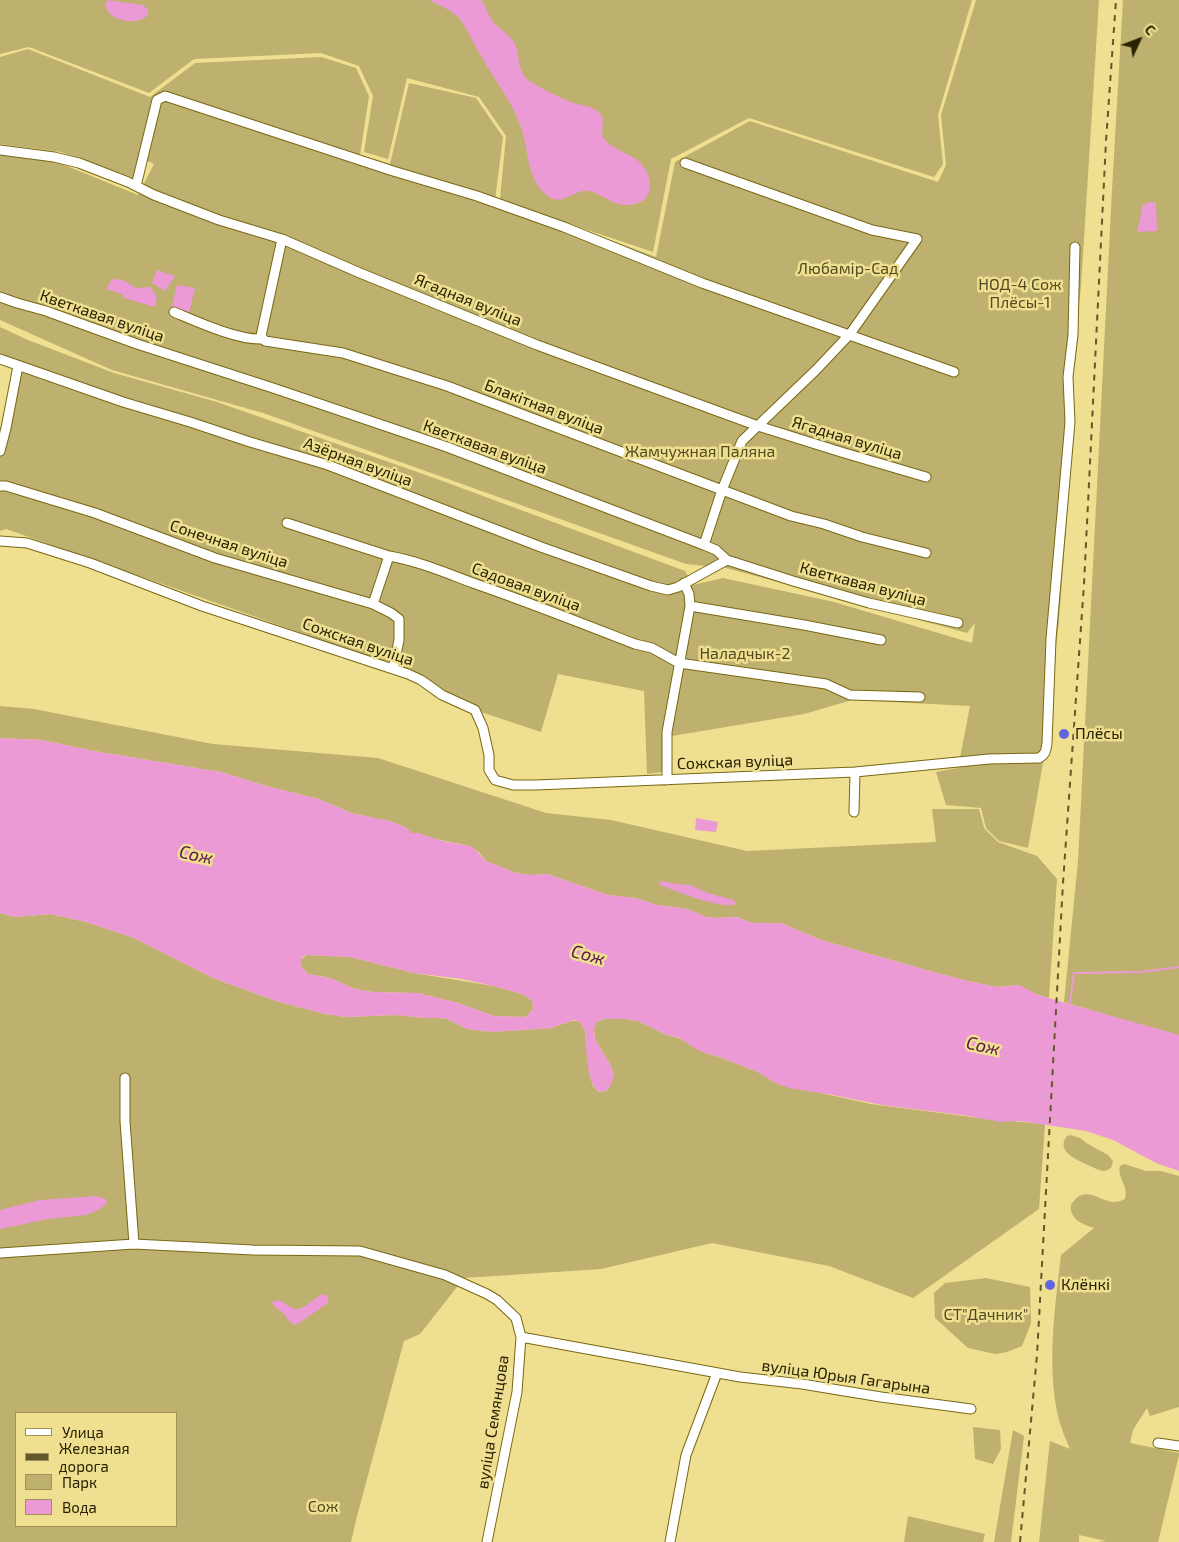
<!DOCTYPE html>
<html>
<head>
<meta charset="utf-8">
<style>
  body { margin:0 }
  #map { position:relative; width:1179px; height:1542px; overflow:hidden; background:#efdf90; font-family:"Exo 2",sans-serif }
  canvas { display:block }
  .legend { position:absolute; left:15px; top:1412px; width:162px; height:115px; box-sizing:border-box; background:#efdf90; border:1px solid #a09357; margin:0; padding:6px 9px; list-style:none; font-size:15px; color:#292202 }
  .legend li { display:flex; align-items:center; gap:10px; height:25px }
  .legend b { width:25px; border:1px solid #a09357 }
  .north { position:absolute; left:1114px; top:15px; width:50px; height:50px; -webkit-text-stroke:4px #efdf90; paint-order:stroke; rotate:47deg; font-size:14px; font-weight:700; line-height:20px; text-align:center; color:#292202 }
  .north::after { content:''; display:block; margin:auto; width:18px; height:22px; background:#292202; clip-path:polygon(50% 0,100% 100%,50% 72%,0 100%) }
</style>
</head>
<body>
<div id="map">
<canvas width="1179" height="1542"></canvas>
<ul class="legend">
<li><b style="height:6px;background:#fff"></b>Улица</li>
<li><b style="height:6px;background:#62582b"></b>Железная дорога</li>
<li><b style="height:14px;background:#beb06e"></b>Парк</li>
<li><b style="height:14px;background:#ec9ad5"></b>Вода</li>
</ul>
<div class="north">С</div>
</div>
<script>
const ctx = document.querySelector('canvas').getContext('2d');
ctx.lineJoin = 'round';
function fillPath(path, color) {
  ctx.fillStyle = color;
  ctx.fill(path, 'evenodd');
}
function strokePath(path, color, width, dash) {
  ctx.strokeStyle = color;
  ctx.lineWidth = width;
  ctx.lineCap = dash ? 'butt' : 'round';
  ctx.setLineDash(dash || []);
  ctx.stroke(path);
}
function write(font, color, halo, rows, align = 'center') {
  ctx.font = font + ' "Exo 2",sans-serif';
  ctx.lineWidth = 5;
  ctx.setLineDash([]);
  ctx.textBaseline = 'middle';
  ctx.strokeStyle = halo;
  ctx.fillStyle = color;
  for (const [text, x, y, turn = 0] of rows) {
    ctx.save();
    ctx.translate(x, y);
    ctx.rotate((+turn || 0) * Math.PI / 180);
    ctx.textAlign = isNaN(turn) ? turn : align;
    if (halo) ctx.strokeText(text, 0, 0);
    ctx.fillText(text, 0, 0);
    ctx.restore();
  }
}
fillPath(new Path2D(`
  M0,0H972L938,115L943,164L934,177L749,118L671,159L653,252L549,217L656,257L675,162L750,121L938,182L946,165L941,115L976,0H1099L1081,287L1071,378L1074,423L1059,621L1043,763L1028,848L999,841L986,828L981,808L946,805L936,772L958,768L970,706L852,700L804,714L672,736V771L647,774L644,691L558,674L541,732L475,710L427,679L393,669L293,630L6,529L0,531V442L18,366L0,353V327L28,340L114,373L217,402L440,480L685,571L693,585L723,578L834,602L972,643L975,623L967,633L726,568L686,564L263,413L112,370L0,320V154L57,162L138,195L154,164L143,159L134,178L61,152L0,144V57L28,49L150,97L195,63L321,57L356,68L369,96L360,155L390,164L409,83L476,98L503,137L495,200L525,208L500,199L506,136L479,97L407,78L388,159L364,152L373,96L359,66L321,53L194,59L149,93L29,47L0,54Z
  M1123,0H1179V1035L1133,1023L1064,1002L1078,861L1112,190Z
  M0,706L34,709L213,744L378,758L546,813L611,820L747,851L936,842L932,809H979L984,828L998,842L1037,856L1057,879L1049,998L1035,994L1019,985L997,987L968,981L937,973L821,940L781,923H753L736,917L717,918L706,917L688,909L657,905L636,898L608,895L547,874L531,875L516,873L486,861L479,852L470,846L412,834L405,827L390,821L351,813L319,799L266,786L221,772L94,751L41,740L0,738Z
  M0,913L15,917L50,914L86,922L134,938L213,978L276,1001L325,1014L347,1017L396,1015L425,1018H440L447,1019L467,1029L492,1032L551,1028L571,1021H578L581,1023L585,1031L590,1076L593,1086L599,1092L606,1091L609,1088L614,1074L611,1066L595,1039L594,1030L595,1026L596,1023L603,1019H626L640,1022L667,1035L679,1038L706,1053L719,1057L758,1072L775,1083L871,1104L979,1118L1045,1124L1039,1209L913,1298L829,1266L712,1243L601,1269L464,1278L420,1334L404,1341L356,1520L351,1542H0ZM16,1413H176V1526H16Z
  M307,955L350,957L414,973L493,986L519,993L529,998L532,1001L533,1009L527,1016L523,1017L494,1016L455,1002L417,993L373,992L355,989L330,978L308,974L301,966V959Z
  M1071,1135L1080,1138L1088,1144L1108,1155L1113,1161L1111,1168C1108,1169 1107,1171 1103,1171C1098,1170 1093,1167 1088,1165C1077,1160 1055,1151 1067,1136Z
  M1124,1164L1146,1171H1161L1179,1176V1407L1150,1416L1147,1408L1133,1430L1130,1443L1179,1453V1455L1158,1542H1097L1106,1541L1079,1535V1542H1039L1050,1441L1070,1449C1066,1440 1062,1430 1059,1420C1046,1368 1055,1307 1061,1255L1094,1228C1088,1226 1078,1223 1074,1217C1071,1212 1069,1206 1073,1202C1085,1185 1100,1201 1113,1202C1118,1202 1121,1201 1125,1199C1129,1185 1117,1179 1120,1166Z
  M986,1278L1030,1287L1031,1323L1022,1346L1007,1352L995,1354L968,1348L935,1318L934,1293L945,1283Z
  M973,1427L1000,1430L1001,1449L993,1464L975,1459Z
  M1013,1430L1024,1436L1011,1542H994Z
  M908,1516L985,1534L983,1542H904Z`), '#beb06e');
fillPath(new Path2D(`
  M108,0L143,5L148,10V15C137,26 109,22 105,5Z
  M430,0H481C487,7 488,16 494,23C501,30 510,35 515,44C520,56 517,69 527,79C533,85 566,101 574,103C582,106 589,105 596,110C610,119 597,130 605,140C619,156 646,153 650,183C650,188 650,193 646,197C641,205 627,206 618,204C607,201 595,189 583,191C571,193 560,206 548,196C526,180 529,150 521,127C512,101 493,78 480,54C473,43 468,29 459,18C451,10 440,6 430,0Z
  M1150,202L1156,203L1157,231L1137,232L1143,205Z
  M157,270L175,276L165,291L152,283Z
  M112,279L123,280L136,288L151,287L157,298L155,307L124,298L122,294L106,289Z
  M177,285L195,288L189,313L172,306Z
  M0,738L41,740L94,751L221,772L266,786L319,799L351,813L390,821L405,827L412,833H418L443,841L470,846L476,850L486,861L516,873L531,875L547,874L608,895L636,898L657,905L688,909L706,917L717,918L736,917L753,923H781L821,940L937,973L968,981L997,987L1019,985L1038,995L1179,1035V1171L1156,1163L1113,1140L1086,1131L1020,1121L1000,1122L969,1116L882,1105L833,1095L789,1088L775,1083L758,1072L719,1057L699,1051L680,1038L667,1035L640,1022L626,1019H603L596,1023L595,1026L594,1030L595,1039L611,1066L614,1074L611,1085L606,1091C602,1092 599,1093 596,1089C587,1081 586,1044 585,1031L581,1023L574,1020L551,1028L492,1032L467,1029L447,1019L440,1018H425L396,1015L347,1017L325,1014L276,1001L213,978L134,938L86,922L50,914L15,917L0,913ZM307,955L350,957L414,973L462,979L493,986L519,993L529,998L532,1001L533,1009L527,1016L523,1017L494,1016L455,1002L417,993L373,992L355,989L330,978L308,974L301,966V958Z
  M696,818L718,822L716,832L695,830Z
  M662,881L676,884L690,885L708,893L734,900L736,904C723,910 675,891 660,885L659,882Z
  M96,1196L106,1199L107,1203L99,1210L86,1215L48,1219L0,1229V1210L40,1200Z
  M323,1294L328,1297V1303L302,1321L295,1325C288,1322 287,1317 282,1312C278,1309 275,1308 272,1303L274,1301L278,1300C284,1301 289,1308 296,1309C304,1311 315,1296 323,1294Z`), '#ec9ad5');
strokePath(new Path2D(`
  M1070,1003L1074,973L1141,972L1179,967`), '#ec9ad5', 2);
const minor = new Path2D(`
  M0,150L54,157L79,163L128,182L154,195L219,220L282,239L360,273L537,345L758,426L841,452L926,477
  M685,163L872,230L917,239L850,334L816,370L742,441L722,490L704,545
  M136,186L157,100L165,96L393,171L477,196L564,227L702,283L954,372
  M282,239L261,336L265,341L343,353L447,386L791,516L824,524L862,537L926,553
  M0,297L17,303L46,311L137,344L273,388L447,447L704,545L716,550L727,560L793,581L869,603L958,623
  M174,312C198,322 237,340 262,339
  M0,359L123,402L190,422L250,442L328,465L541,547L651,586L668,590L678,587L727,560
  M0,451L6,428L18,366
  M0,486H6L95,513L215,558L373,604L391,613L399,619V640L393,669
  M287,523L389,556
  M0,541L27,543L90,563L202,606L408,674L421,680L442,695L475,710L483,728L489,755V770L495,780L513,785H536L855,772L989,759L1039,758C1046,754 1046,750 1047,743L1051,639L1070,422L1068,377L1073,335L1075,247
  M373,604L389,556C418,561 446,573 473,583C528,602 581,623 635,644L652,648L679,663L826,684L850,695L920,697
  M690,606L804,625L881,640
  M667,780V732L690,606L689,594L684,583
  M854,812L855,772
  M125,1078V1121L134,1244
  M0,1253L134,1244L253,1250L360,1251L445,1275L487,1294L497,1300L516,1318L521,1337L517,1392L487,1542
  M521,1337L740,1377L802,1384L881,1397L971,1409
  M1158,1443L1179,1446
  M670,1542L686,1455L717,1373`);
strokePath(minor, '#786813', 11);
strokePath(minor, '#fff', 9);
strokePath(new Path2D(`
  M1020,1542L1037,1355L1063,883L1084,584L1106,141L1116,0`), '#62582b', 2, [6, 6]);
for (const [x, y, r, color] of [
  [1064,734,6,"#6266de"],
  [1050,1285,6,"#6266de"]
]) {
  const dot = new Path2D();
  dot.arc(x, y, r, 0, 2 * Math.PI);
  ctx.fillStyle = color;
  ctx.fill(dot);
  strokePath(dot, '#efdf90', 2);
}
write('16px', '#544b22', '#efdf90', [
  ["Любамір-Сад",848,269],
  ["НОД-4 Сож",1020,285],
  ["Плёсы-1",1020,303],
  ["Жамчужная Паляна",700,452],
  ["Наладчык-2",745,654],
  ["СТ\"Дачник\"",986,1315],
  ["Сож",323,1507]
]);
write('16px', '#292202', '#efdf90', [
  ["Ягадная вуліца",468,300,22],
  ["Кветкавая вуліца",102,316,19],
  ["Блакітная вуліца",544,407,21],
  ["Ягадная вуліца",847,438,17],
  ["Кветкавая вуліца",485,447,20],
  ["Азёрная вуліца",358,462,20],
  ["Сонечная вуліца",229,544,18],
  ["Кветкавая вуліца",863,584,15],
  ["Садовая вуліца",526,587,20],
  ["Сожская вуліца",358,642,19],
  ["Сожская вуліца",735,762,-2],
  ["вуліца Юрыя Гагарына",846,1377,8],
  ["вуліца Семянцова",493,1422,-81]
]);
write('16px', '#292202', '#efdf90', [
  ["Плёсы",1075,734],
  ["Клёнкі",1061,1285]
], 'left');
write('italic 18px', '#5b144c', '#efdf90', [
  ["Сож",196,855,12],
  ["Сож",588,955,15],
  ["Сож",983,1046,12]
]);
</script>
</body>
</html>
